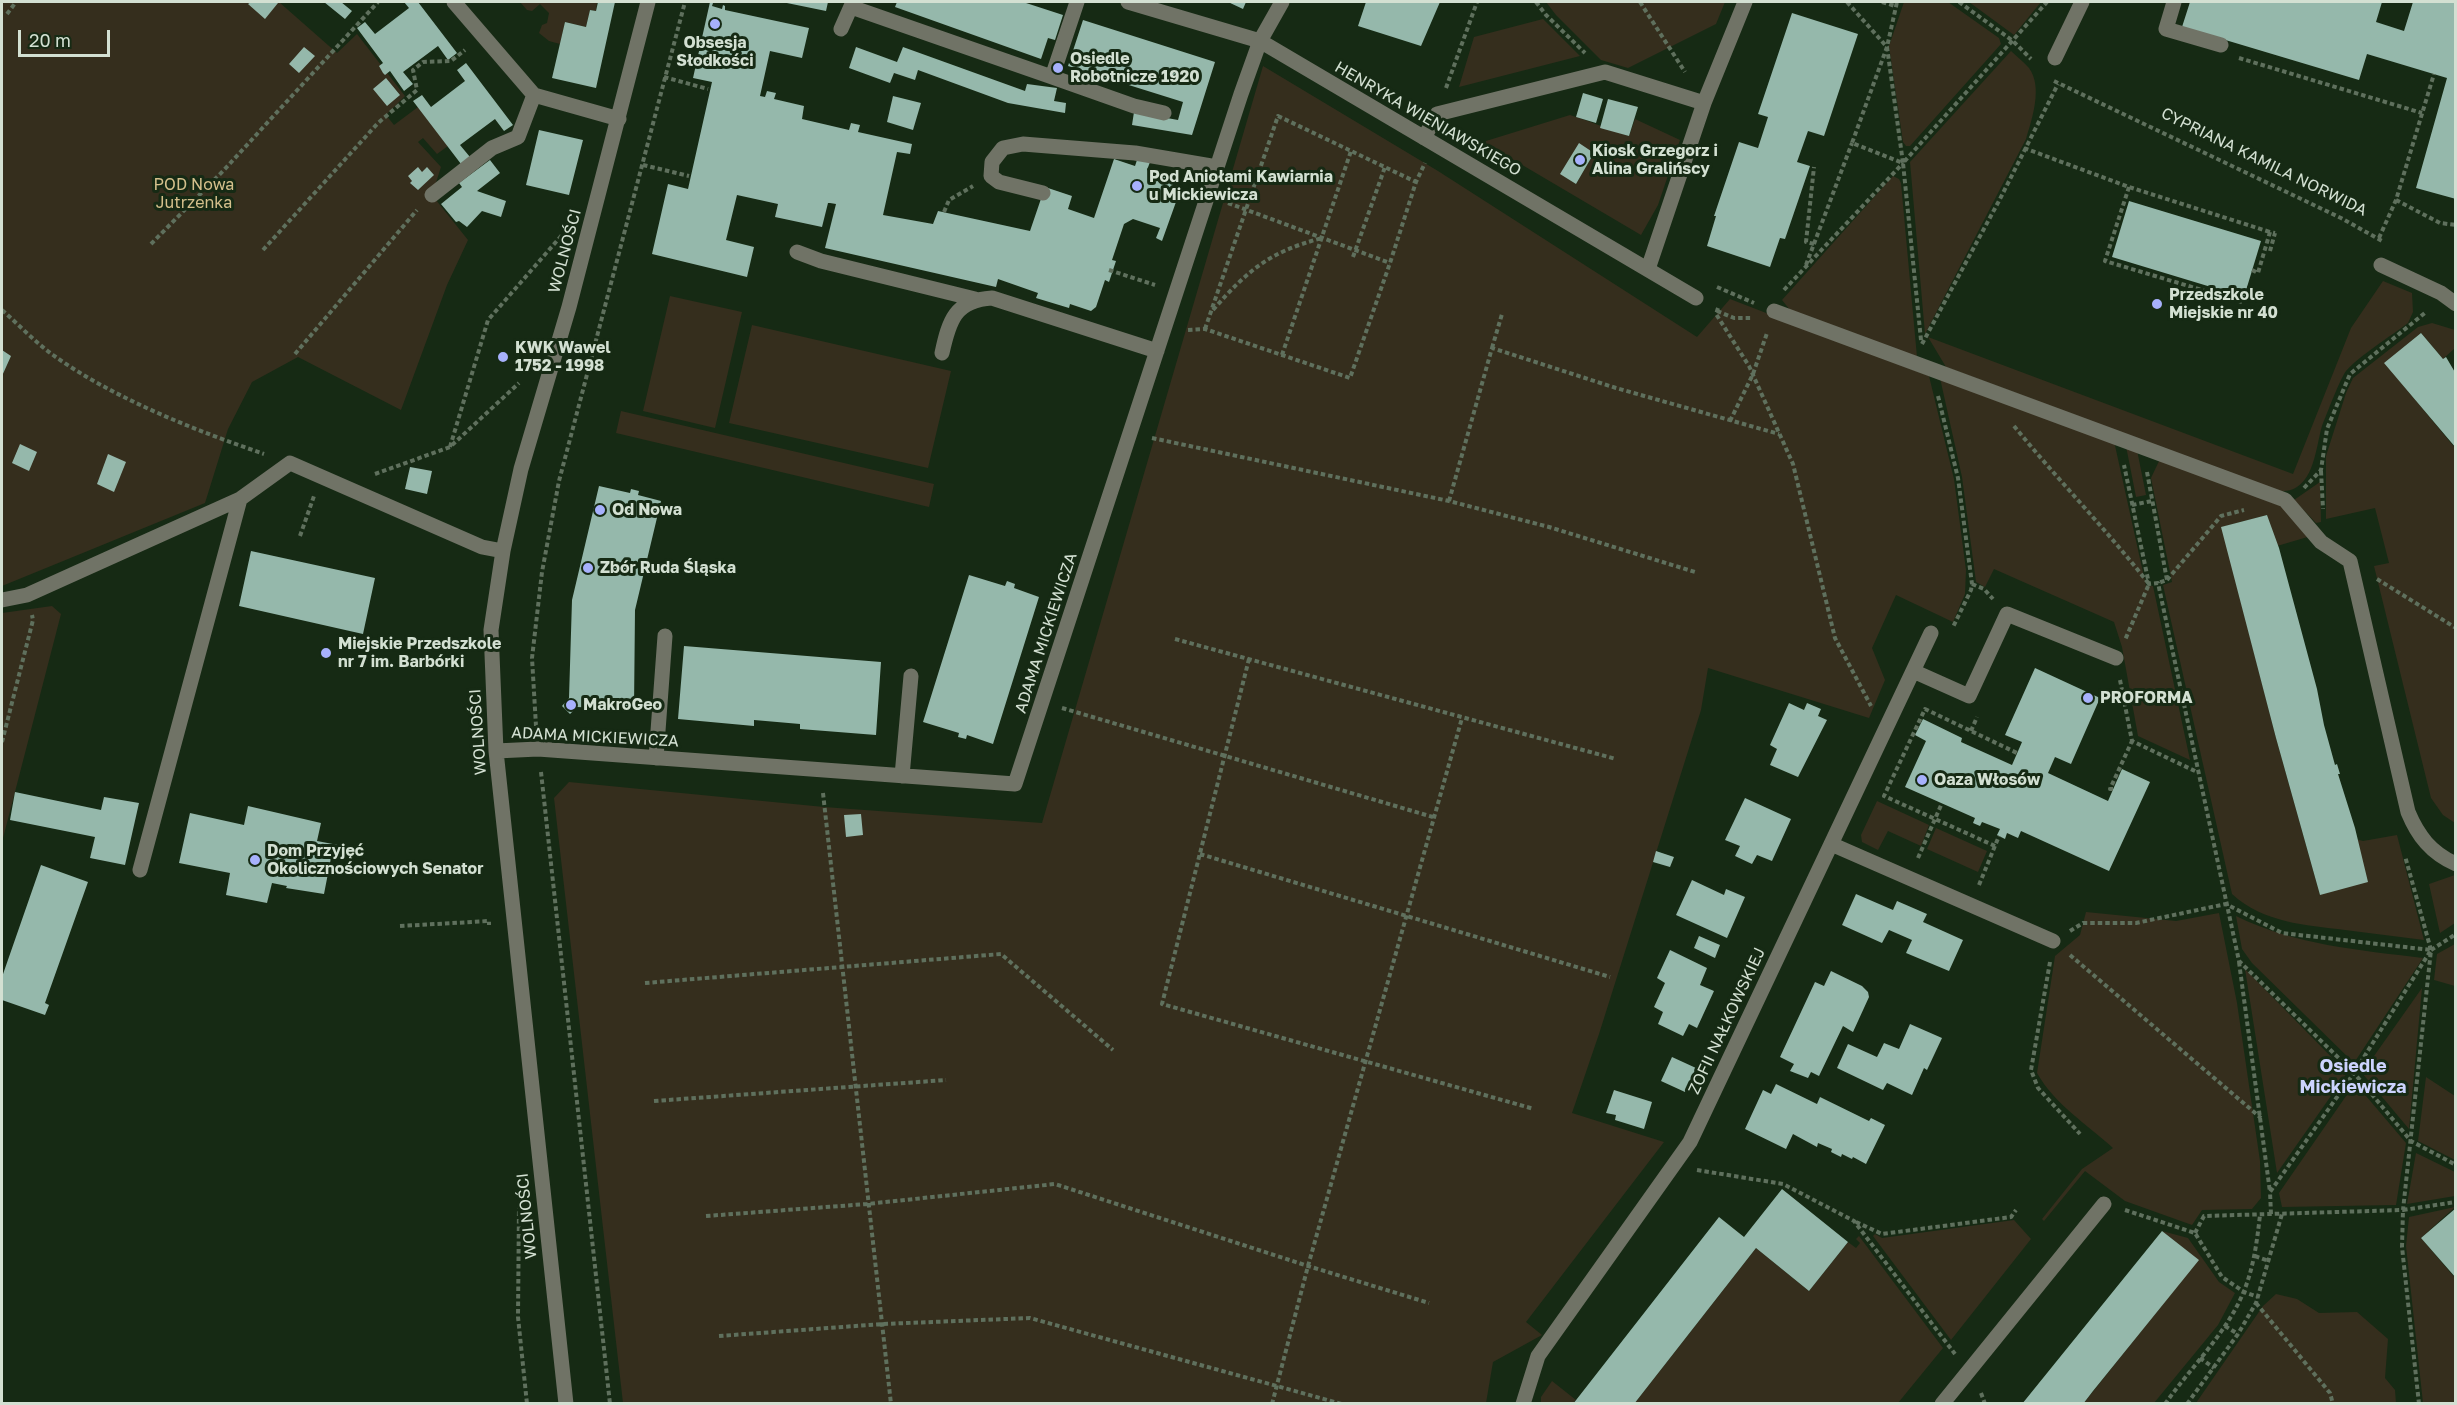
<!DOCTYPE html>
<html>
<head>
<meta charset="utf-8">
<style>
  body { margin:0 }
  #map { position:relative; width:2457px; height:1405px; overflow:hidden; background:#162a14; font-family:"Golos Text",sans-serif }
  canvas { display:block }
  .frame { position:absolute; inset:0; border:3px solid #d3e0d2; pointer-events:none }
  .scale { position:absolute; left:18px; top:30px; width:92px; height:27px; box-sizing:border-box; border:3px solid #d3e0d2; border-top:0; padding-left:8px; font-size:18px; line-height:21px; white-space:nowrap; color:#d3e0d2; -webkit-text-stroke:4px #162a14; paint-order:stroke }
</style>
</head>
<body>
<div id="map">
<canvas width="2457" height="1405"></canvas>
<div class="frame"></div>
<div class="scale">20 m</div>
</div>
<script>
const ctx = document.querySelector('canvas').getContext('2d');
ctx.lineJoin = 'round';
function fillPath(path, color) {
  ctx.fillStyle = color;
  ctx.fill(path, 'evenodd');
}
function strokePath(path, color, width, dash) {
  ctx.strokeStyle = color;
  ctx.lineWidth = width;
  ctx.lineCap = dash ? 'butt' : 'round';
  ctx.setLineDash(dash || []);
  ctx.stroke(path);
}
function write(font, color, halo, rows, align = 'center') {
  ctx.font = font + ' "Golos Text",sans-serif';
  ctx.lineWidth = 6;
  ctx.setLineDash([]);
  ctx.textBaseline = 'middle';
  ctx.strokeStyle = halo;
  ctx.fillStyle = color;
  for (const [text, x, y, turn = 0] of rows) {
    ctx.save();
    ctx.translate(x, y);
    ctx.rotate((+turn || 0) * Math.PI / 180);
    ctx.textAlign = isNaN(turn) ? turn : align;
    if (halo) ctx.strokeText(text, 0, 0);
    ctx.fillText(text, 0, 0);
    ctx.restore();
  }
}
fillPath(new Path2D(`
  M2,2H279L337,53L357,34L405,96L386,115L394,125L418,107L448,146L437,154L423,138L418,142L441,167L432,195L468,240L447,285L401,410L298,357L252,382L228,429L205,503L2,586Z
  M520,2H591L597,3L596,11L590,10L586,27L565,22L560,44L549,41L539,33L542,25L547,23L549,13L540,4L532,11L527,10Z
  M1546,2H1725L1716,24L1628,68L1601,60L1556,15Z
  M1904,2H1948L1999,38L2001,44L1910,146H1906L1903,142L1889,46Z
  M1969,2H2041L2014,35Z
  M1543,19L1580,56L1459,87L1474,37Z
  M2011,51C2017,57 2024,62 2029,68C2043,87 2032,119 2026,139L1925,334L1910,162Z
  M1263,66L1438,171L1697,337L1730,299L1929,376L1954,479L1966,570L1965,594L1953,622L1896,595L1872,648L1885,680L1869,718L1708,668L1701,710L1599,1034L1572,1113L1664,1142L1526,1322L1542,1335L1493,1362L1486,1403H623L554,798L569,782L824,807L1042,823Z
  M1570,115C1591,121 1608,130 1629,136L1635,119L1680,140L1658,205L1641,235L1485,143L1486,141ZM1594,153L1576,184L1561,174L1565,166Z
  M1893,176L1899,179L1901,183L1917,357L1790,310L1782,300Z
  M2383,281L2412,293L2413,312L2408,323C2391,336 2359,356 2346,371C2340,379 2326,416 2322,426C2315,450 2314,495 2277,491L1946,367L1928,337L2293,474L2351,328Z
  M670,296L742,312L715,428L643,411Z
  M2432,323L2455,330V348L2443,359L2421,333L2385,363L2455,448V823L2443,815L2431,798L2374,566L2389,563L2375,508L2326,519V456L2346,393L2353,378L2418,327Z
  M752,325L951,371L928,468L729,423Z
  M1940,378L2114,441L2146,586H2153L2190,760L2138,736L2122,647L2114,622L1994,569L1985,587L1976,582L1962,477Z
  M621,411L934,484L929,507L616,433Z
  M2126,446L2137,450L2146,495L2136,497Z
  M2160,459L2281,506L2311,536L2277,546L2267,515L2222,527L2276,738L2320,895L2356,839L2363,841L2397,835L2424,940C2398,937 2371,933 2345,930C2305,925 2264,923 2232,894L2163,585L2172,582L2151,478Z
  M2320,482L2321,522L2316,523L2294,500Z
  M52,606L61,614L2,842V613Z
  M1877,801L1929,825L1921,846L1888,831L1878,850L1862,842L1861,835Z
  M1936,828L1987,851L1978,872L1927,849Z
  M2455,875V923L2440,933L2429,884Z
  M2086,912L2176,921L2219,913L2237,1003L2260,1161L2261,1198L2252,1209L2202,1210L2192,1225L2125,1201L2085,1171L2044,1221L2042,1219L2082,1169L2113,1148C2087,1124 2055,1105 2037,1073L2055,956L2080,935Z
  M2236,916C2295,945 2359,950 2423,958L2354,1063L2252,963L2242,949Z
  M2455,944V986L2434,980L2437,954Z
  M2245,969L2347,1073L2277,1173Z
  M2422,988L2409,1129L2362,1073Z
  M2426,1077L2455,1096V1160L2418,1141Z
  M2355,1083L2406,1143L2396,1205L2282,1207L2279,1193Z
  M2416,1153L2455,1172V1196L2407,1204Z
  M2455,1207L2421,1238L2455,1278V1403H2423L2406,1246L2409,1217Z
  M2014,1220L2031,1239L1951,1340L1873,1236L1875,1234L1882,1238Z
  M2162,1231L2188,1238L2219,1282L2235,1293L2218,1325L2154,1403L2083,1404L2198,1260Z
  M1859,1236L1943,1348L1898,1403L1634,1404L1756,1248L1809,1291L1848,1242L1856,1248L1860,1243L1856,1239Z
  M2276,1294L2297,1299L2319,1313L2357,1312L2388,1339L2385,1378L2395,1390L2396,1403H2196L2263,1306Z
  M1552,1381L1576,1400L1573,1403H1541V1397Z`), '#352e1d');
fillPath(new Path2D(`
  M251,2H276L278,3L265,19L248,4Z
  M324,2H341L352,11L345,19Z
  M404,2H418L457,53L448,60L438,46L403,72L413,84L404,91L390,71L385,75L383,73L379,66L383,63L357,28L365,22L375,34L409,8Z
  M598,2H615L596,88L552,78L565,22L586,27L590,10L596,11Z
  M710,2L713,3L712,6L722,9L723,5L725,6V10L809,28L802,58L770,51L760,96L765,97L767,91L776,93L774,99L804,106L802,119L849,130L851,123L860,125L858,132L912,144L910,154L897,152L883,215L933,224L938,211L1030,231L1045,187L1072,196L1068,209L1094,218L1114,159L1135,166L1138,157L1150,162L1147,170L1174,179L1181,188L1162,241L1156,238L1160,228L1133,219L1124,224L1112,260L1116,261L1109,282L1105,280L1096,307L1091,311L1070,304L1069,308L1036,298L1038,293L998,279L996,287L825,248L836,204L830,203H828L822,227L775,217L778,204L737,195L726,240L754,247L747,277L652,254L668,184L688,189L712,82L693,78Z
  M782,2H828L826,11Z
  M897,2H1023L1063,15L1055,40L1048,38L1041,59L895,7Z
  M1228,2H1246L1243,9Z
  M1366,2H1440L1421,46L1358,26Z
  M2190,2H2382L2376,22L2404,31L2413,2H2456V199L2416,188L2447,78L2367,54L2359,80L2182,27Z
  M1792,13L1858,34L1824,136L1808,131L1797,162L1810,166L1785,239L1780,238L1770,267L1707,246L1716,216H1714L1739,142L1758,148L1768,117L1758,114Z
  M1083,20L1215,62L1192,135L1132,125L1134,112L1178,120L1183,102L1068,66Z
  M304,47L315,56L299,73L289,64Z
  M856,47L897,62L903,47L1025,91L1027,84L1057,88L1054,101L1066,103L1065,113L1008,103L918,70L915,80L894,73L890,83L849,68Z
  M466,63L513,125L504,131L495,119L460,145L470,157L461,164L413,101L422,95L431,107L465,81L457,70Z
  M386,78L400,95L387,106L373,89Z
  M1583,93L1603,99L1596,123L1576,117Z
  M893,96L921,103L913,130L887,122Z
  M1608,99L1638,107L1629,136L1600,128Z
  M539,130L583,140L569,195L526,185Z
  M1579,143L1594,153L1576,184L1560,174Z
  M490,160L500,173L477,191L506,201L501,217L482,211L467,227L459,221L456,222L441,204L462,187L459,183Z
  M418,167L422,172L427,167L434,175L418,190L410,183L412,181L408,176Z
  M2129,201L2261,241L2244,297L2112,257Z
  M2421,333L2443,359L2446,357L2456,374V448L2384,363Z
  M2,350L11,356L2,376Z
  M20,444L37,452L29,471L12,463Z
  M108,454L126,462L114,492L97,484Z
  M410,467L432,471L427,494L405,489Z
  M599,486L630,493L631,489L639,491L638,495L661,501L635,610L634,708H610V712H601V708L577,707L570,714L562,706L569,698L572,600Z
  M2267,515L2279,548L2317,689L2324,725L2335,765L2337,764L2340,774H2338L2355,828L2368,882L2320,895L2276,738L2221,527Z
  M251,551L375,578L363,634L239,606Z
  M969,575L1005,586L1007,581L1015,584L1014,588L1039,597L993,744L967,735L966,739L958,737L959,733L923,722Z
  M684,646L881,662L876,735L800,729V724L754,720V726L678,719Z
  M2035,668L2100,698L2071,764L2055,757L2048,773L2108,801L2122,769L2150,782L2109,871L2021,831L2018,838L2007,833L2005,839L1997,835L2000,829L1982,822L1980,826L1973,823L1975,818L1905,787L1926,741L1915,735L1923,719L1962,738L1961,742L2012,765L2022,742L2005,735Z
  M1789,703L1804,710L1807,703L1821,709L1818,716L1827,720L1798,777L1770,765L1777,749L1770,745Z
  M15,792L101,810L104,797L139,803L125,865L90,858L95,837L10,820Z
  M1745,798L1791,819L1772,861L1757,855L1752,864L1735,856L1740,846L1725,840Z
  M248,806L321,823L317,841L338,845L335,857L331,858L324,894L286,888L287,886L272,883L267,903L226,895L230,873L179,863L190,813L244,825Z
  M861,814L863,835L846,837L844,815Z
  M1656,851L1674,857L1670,867L1653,862Z
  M41,865L88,882L45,1003L49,1005L45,1015L2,1000V977Z
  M1692,880L1724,895L1726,889L1745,897L1727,938L1676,915Z
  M1856,894L1893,910L1897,901L1927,914L1923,922L1963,940L1949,971L1906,953L1912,940L1889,930L1882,943L1842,925Z
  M1699,936L1720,945L1715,958L1694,948Z
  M1670,950L1707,968L1700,985L1714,991L1697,1028L1689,1024L1683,1036L1658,1024L1663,1012L1654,1007L1665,983L1657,978Z
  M1831,971L1862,986L1868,992L1869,997L1853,1032L1843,1026L1819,1076L1811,1072L1808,1078L1790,1071L1794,1064L1780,1057L1815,982L1824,986Z
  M1910,1024L1942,1038L1927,1070L1924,1068L1912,1095L1887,1083L1883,1090L1837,1068L1848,1044L1877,1057L1884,1043L1899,1049Z
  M1672,1057L1696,1068L1685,1092L1661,1081Z
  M1776,1084L1817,1104L1820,1097L1869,1121L1871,1118L1885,1125L1866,1164L1853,1157L1852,1159L1842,1154L1841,1157L1831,1152L1832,1149L1818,1143L1817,1147L1793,1134L1786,1149L1745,1129L1763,1090L1771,1094Z
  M1614,1090L1652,1102L1644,1129L1615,1120L1616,1115L1606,1113Z
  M1782,1189L1848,1242L1809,1291L1756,1248L1634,1404H1573L1719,1217L1744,1237Z
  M2456,1208V1278L2421,1238Z
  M2162,1231L2199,1260L2093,1391L2083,1404H2022Z`), '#95b8ab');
strokePath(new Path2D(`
  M1536,2L1546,15L1585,53
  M1640,2L1685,72
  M1847,2L1887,47L1903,163L1852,143L1887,47L1897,2
  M1882,2L1895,6
  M1959,2L2013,41L2031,59
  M7,14L16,2
  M2239,58L2422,113
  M664,77L708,89
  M2054,81L2341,218L2384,242
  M1446,88L1477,2
  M2024,148L2129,187L2270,232
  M643,165L689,176
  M2129,187L2105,261L2242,302
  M2396,200L2440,223L2456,225
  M1228,203L1390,263
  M944,212L949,200L973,186
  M2379,238L2396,200L2434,74
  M151,244L224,170L378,2
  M1814,244L1806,242L1814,167
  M263,250L378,123L417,90L413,70L423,62L451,61L465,50
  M2270,251L2275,233
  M1353,257L1385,167
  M1806,265L1852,143
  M1109,270L1155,285
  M2252,270L2258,273L2270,232L2275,233
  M1717,287L1754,303
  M1784,290L1903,163
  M1718,308L1716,314L1749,366L1793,464L1835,638L1871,706
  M2,310C19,325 35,342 53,355C113,398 194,430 264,454
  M1213,310C1248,270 1269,252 1322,238
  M1717,311L1734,318H1753
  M1205,329L1278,116L1416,182
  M1188,330L1205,329L1350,378L1390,263L1416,182L1425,163
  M1921,340L1903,163L2047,2
  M1922,344L2000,199L2058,84
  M1492,348L1502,314
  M295,354L417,210
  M1282,355L1351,151
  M1938,396L1958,478L1972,584L1971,590L1953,627
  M1730,421L1753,374L1767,333
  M2014,426C2058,480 2106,529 2149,584L2125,640
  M1152,438L1449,501L1549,527L1695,572
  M450,447L488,320L562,235
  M2321,471L2323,509
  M2147,472L2167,580L2158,583
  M375,474L450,447L519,383
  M2304,488L2321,470L2327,429L2350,374L2426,312
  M1449,501L1492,348L1616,388L1779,434
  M2132,505L2152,501
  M300,536L314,496
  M2377,579L2456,628
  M2167,580L2221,516L2244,510
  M1972,584L1984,589L1993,599
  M1175,639L1616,759
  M1249,659L1162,1004L1534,1109
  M2120,680L2132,741L2197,772
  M1062,708L1433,817
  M536,726L532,658L542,572L559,481L685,2
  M1971,731L1977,717
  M2,742L33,620L32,615
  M541,772L610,1404
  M2113,789H2110L2132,741
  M823,793L891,1404
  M1995,846L1884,796L1925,709L2017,753
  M1200,854L1610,977
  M1918,858L1942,803
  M1979,885L1999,836
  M400,926L489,921V925
  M2070,931L2083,923H2136L2226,904L2282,933L2431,950L2354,1073L2239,961L2158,583L2149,584L2124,465
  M2431,950L2456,934
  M2070,955L2261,1118
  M2050,962L2031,1070L2038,1088L2080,1134
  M2239,962L2270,1192
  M645,983L1001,954L1113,1050
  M654,1101L946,1080
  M1697,1170L1783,1184L1854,1221L1955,1354
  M519,1204L518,1317L527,1404
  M2125,1210L2195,1233L2222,1277L2244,1292L2258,1297
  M2271,1214L2270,1192L2354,1073L2411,1141L2456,1165
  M706,1216L867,1204L1055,1184L1308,1266L1429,1303
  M1856,1222L1882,1234L2011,1217L2016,1210
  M2195,1233L2204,1216L2403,1210L2431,950L2405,856
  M2255,1256L2269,1261
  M2256,1303L2330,1393L2333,1404
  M2225,1326L2238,1334
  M719,1336L883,1324L1030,1318L1342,1404
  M2200,1358L2214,1368
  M1981,1393L1985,1404
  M1272,1404L1308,1266L1462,718
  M2165,1404C2191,1367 2227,1333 2244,1291C2254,1266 2257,1241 2260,1215
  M2187,1404L2238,1334L2256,1303L2282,1214
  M2419,1404L2402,1247L2403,1210L2456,1202`), '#5f705d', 4, [4.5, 3]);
strokePath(new Path2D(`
  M454,2L534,95L619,119
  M1128,2L1260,41L1696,298
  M2174,2L2166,29L2221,45
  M851,7L1052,77L1077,2
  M841,29L853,2
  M2055,58L2082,2
  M1052,77L1134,106L1164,113
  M1424,138L1437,114L1605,72L1704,103L1745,2
  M1043,193L999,182L991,176L992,162L1003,148L1023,144L1135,153L1217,167
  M432,195L492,148L518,137L534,95
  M797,252L821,261L975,299
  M2381,265L2441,293L2456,304
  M1648,269L1704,103
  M1774,311L2285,500L2321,542L2350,561L2408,812C2418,836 2431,853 2456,864
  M942,353C949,321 955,300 992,298L1157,351
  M2,600L27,595L240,499
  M1913,671L1969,696L2007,614L2116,658
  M496,751L538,749L1015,784L1241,94L1260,41L1282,2
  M656,758L665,636
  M902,776L911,676
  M1831,844L2053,941
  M140,870L240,499L290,463L482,547L503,551
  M566,1404L496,751L491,630L503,551L521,469L569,307L648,2
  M1523,1404L1538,1356L1690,1142L1931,633
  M1942,1404L2104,1204`), '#707366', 15);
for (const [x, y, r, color] of [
  [715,24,6,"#a7b1fc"],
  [1058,68,6,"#a7b1fc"],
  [1580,160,6,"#a7b1fc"],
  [1137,186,6,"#a7b1fc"],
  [2157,304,6,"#a7b1fc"],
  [503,357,6,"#a7b1fc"],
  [600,510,6,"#a7b1fc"],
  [588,568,6,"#a7b1fc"],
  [326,653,6,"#a7b1fc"],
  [2088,698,6,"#a7b1fc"],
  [571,705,6,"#a7b1fc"],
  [1922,780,6,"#a7b1fc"],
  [255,860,6,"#a7b1fc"]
]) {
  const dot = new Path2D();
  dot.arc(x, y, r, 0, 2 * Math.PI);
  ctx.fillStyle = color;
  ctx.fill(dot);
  strokePath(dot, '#162a14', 2);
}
write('bold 16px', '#d3e0d2', '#162a14', [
  ["Obsesja",715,43,"center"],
  ["Słodkości",715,61,"center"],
  ["Osiedle",1070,59],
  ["Robotnicze 1920",1070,77],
  ["Kiosk Grzegorz i",1592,151],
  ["Alina Gralińscy",1592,169],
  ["Pod Aniołami Kawiarnia",1149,177],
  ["u Mickiewicza",1149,195],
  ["Przedszkole",2169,295],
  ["Miejskie nr 40",2169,313],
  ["KWK Wawel",515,348],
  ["1752 - 1998",515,366],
  ["Od Nowa",612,510],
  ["Zbór Ruda Śląska",600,568],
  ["Miejskie Przedszkole",338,644],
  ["nr 7 im. Barbórki",338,662],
  ["PROFORMA",2100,698],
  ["MakroGeo",583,705],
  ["Oaza Włosów",1934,780],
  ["Dom Przyjęć",267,851],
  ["Okolicznościowych Senator",267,869]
], 'left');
write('16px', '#d3e0d2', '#162a14', [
  ["HENRYKA WIENIAWSKIEGO",1428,119,30],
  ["CYPRIANA KAMILA NORWIDA",2264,162,26],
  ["WOLNOŚCI",565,251,-75],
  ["ADAMA MICKIEWICZA",1046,633,-72],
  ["WOLNOŚCI",478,732,-94],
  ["ADAMA MICKIEWICZA",595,737,3],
  ["ZOFII NAŁKOWSKIEJ",1727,1021,-65],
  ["WOLNOŚCI",527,1216,-96]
]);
write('16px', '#d5c08c', '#162a14', [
  ["POD Nowa",194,185],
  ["Jutrzenka",194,203]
]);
write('bold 18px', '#ccd3fe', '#162a14', [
  ["Osiedle",2353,1066],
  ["Mickiewicza",2353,1087]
]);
</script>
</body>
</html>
